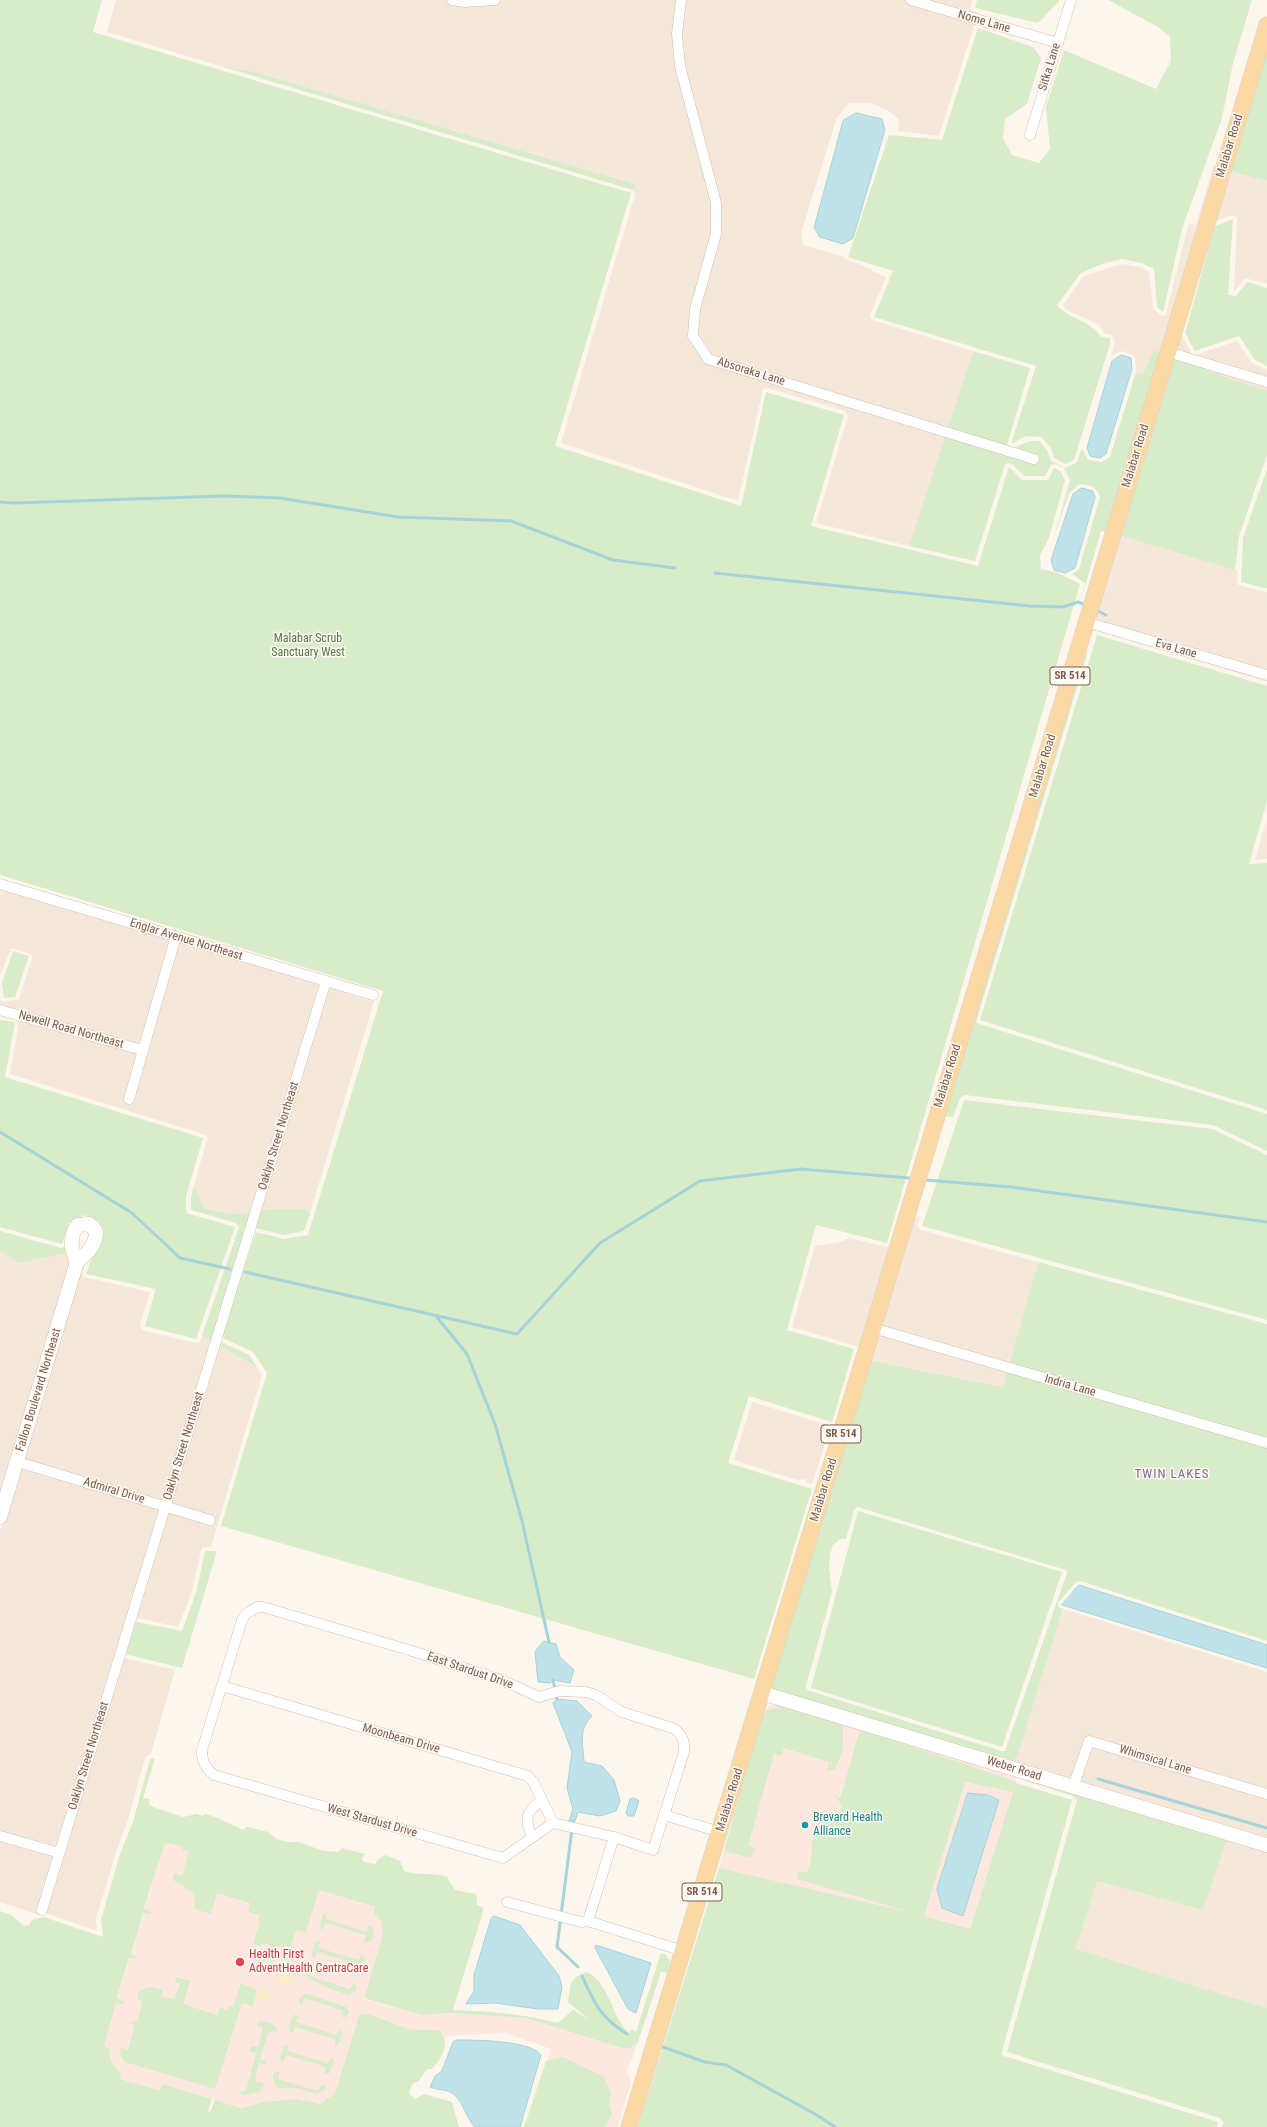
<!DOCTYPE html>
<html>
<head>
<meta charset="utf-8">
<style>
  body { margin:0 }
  canvas { display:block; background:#fdf6ec }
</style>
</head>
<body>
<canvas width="1267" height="2127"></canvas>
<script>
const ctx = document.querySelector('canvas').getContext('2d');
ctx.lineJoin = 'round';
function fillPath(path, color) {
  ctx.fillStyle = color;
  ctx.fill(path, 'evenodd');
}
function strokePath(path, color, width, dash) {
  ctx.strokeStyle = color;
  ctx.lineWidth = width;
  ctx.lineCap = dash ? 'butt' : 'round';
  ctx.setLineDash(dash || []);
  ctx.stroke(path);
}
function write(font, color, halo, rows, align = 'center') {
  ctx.font = font + ' "Roboto Condensed",sans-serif';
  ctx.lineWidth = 3;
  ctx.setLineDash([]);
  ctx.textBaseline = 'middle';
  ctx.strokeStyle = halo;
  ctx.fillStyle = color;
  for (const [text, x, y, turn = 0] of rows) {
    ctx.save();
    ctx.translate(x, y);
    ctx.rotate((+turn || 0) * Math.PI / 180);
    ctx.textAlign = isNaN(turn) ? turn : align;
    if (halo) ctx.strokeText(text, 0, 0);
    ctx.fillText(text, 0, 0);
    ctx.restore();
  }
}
fillPath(new Path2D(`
  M116,0H972L970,9L979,13L982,17L974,26L939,136L898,131L899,119L887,110L870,103H849L837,117L801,233L803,245L844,257L847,260L872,269V271L886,277L870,315L872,320L973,351L909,546L816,523L848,416L845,411L768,388L763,389L738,501L561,443L635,195L633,190L635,184L255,72L220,66L107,32Z
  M1213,166L1218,168L1162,354L1153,352L1143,374L1136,372L1135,358L1133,355L1122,351L1111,356L1115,344L1113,335L1104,333L1099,325L1067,310L1063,305L1084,276L1122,264L1140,267L1149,272L1153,308L1161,316L1166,315L1187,230L1189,223L1196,225Z
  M1229,171L1267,181V284L1245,278L1234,292L1237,218L1232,215L1213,222Z
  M1181,333L1191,353L1195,355L1237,341L1252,363L1267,370V391L1172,358Z
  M1118,535L1237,570L1238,585L1267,592V682L1099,631H1089Z
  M1267,818V859L1255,860Z
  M0,883L374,1002L310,1213L305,1209H271L237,1214L205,1209L194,1186L207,1139L206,1135L10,1074L19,1023L16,1019L0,1016V1000L4,1002L19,999L33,955L11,948L0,976Z
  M920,1216L917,1226L921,1230L1038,1262L1004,1387L869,1360L912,1219Z
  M850,1238L886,1247H890L858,1349L856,1346L792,1327L815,1246L840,1242Z
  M0,1251L18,1263L68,1253L71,1262L0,1500Z
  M86,1261L82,1273L84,1277L150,1292L140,1325L142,1330L196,1343L200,1342L202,1336L257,1367L262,1375L211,1547H203L201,1550L192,1592L178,1627L134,1617L124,1658L175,1670L151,1754L145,1758L128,1820L116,1852L96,1919L97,1931L45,1913L39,1915L0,1902V1531L82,1264Z
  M752,1402L831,1426L812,1484L806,1482L805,1479L797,1480L734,1460Z
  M1063,1609L1267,1672V1840L1015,1764Z
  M1021,1776L1267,1850V2008L1076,1949L1097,1881L1203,1910L1227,1839L1020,1779Z`), '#f5e8da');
fillPath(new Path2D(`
  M778,1704L1016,1775V1783L970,1929L719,1868L760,1717L769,1706Z
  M165,1842L193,1848L310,1919L319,1890L389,1912L383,1940L365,1996L367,2000L422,2015L449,2013L526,2018L625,2049L630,2048L638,2042L627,2071L631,2082L618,2127H605L612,2114L609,2105L611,2094L548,2060L551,2049L505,2033L445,2036L439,2030H412L365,2013L359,2015L357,2022L335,2093L320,2104L303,2100L241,2108L163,2084L160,2090L120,2079L121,2072L116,2069L103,2046Z`), '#fde8e0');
fillPath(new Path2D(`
  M0,0H102L93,32L631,193L555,446L741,506L766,392L844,415L811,526L978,566L1009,467L1022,480H1048L1054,468L1060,471L1065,480L1049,538L1040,555L1041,569L1056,572L1080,584L887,1243L816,1225L787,1330L854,1349L832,1422L749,1396L728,1463L812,1489L754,1679L221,1526L267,1373L253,1352L221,1337L256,1232L284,1239L308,1235L383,991L0,875Z
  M977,0H1060L1038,23L975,8Z
  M1108,0H1252L1233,63L1222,118L1182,229L1163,312L1157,307L1154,269L1142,263L1122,259L1102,264L1081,273L1057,305C1070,320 1090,320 1101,337L1110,338V344L1074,460L1066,464L1054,458L1051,448L1041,437L1026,436L1011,444L1036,366L874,317L893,271L848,257L889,135L942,140L978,28L1033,47L1041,58L1027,104L1005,119L1003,138L1012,155L1039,163L1050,149L1046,107L1064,50L1156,89L1171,61L1170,37L1158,27Z
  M1267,44V181L1229,171Z
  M220,66L255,72L635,184L633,190Z
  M1233,219L1228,295L1236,296L1247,282L1267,288V366L1255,360L1239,336L1195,351L1185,333L1215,226Z
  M973,351L1030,368L1007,445L1012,448C1025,445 1023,440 1039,441L1047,450L1051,461L1066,468L1077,462L1085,439L1082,448L1088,460L1101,462L1110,457L1136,372L1143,374L1153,351L1162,354L1107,532L1101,531L1081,600L1085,583L1072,574L1079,569L1100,497C1096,487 1091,485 1080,484L1069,493L1054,537L1070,480L1064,468L1055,464L1051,465L1045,476H1024L1011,463L1005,464L975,561L909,546Z
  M1172,358L1267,391V455L1239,536L1235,570L1118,535Z
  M1267,469V588H1264L1241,582L1243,538Z
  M1097,635L1267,686V801L1249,864L1267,863V1110L980,1020Z
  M1089,648L976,1022L979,1024L1267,1114V1151L1213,1125L965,1095L960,1098L953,1117L942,1116L1075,677Z
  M13,951L29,956L15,997L4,998L2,983Z
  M0,1020L15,1022L5,1077L203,1138L186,1196V1213L235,1227L196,1339L145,1326L156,1289L86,1274L101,1232L99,1222L85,1215L69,1223L62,1244L0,1227Z
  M964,1100L1212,1129L1267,1155V1320L922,1226Z
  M194,1186L205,1209L237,1214L271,1209H305L310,1213L304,1231L284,1235L255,1228L219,1341L249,1355L262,1375L257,1367L202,1336L239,1227L236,1223L191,1210V1197Z
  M0,1231L61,1248L65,1247L68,1253L18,1263L0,1251Z
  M1038,1262L1267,1324V1641L1080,1581L1076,1582L1058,1603V1606L1063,1609L1015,1764L768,1690L869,1360L1003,1387ZM857,1507L1066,1570L1067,1573L1005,1751H1001L807,1690L806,1686L832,1592L829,1568L830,1554L833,1545L840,1539H846L854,1510Z
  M858,1511L1062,1572L1002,1747L811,1688Z
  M205,1551H217L182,1668L125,1654L133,1621L182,1631L196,1593Z
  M782,1706L829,1720L843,1726V1749L835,1769L827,1771L829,1762L784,1748L781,1756L774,1754L748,1846L755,1848L751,1858L724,1851L759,1725L766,1711Z
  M866,1731L1015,1781L1016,1783L1072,1800L1001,2055L1218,2122L1217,2127H638L719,1868L913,1913L797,1879L799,1871L807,1873L811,1861L812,1844L822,1811L828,1812L837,1821L842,1805L833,1794L840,1799L859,1733ZM965,1782L1013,1792L970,1929L924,1916Z
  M155,1758L143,1798L149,1799L150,1805L153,1807L183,1817L197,1814L203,1816L205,1814C218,1817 230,1824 243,1830L247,1827L268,1832L277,1839L288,1842H299L323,1851L338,1852L342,1848L365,1854L361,1859L364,1862L375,1864L378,1859L385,1855L400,1861L404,1871C419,1876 433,1872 447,1877L455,1890L476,1894L477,1905L484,1908L453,2010C489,2011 524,2014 558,2023L573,2010L588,2019L568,2002C570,1985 569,1978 587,1972C611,1984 614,2024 630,2033L631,2029L636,2032L661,1953L665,1954L670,1961L667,1973L661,1972L638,2042L630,2048L625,2049L526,2018L449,2013L422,2015L367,1999L365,1996L383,1934L382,1922L374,1913L375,1907L319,1890L306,1932L296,1930L290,1947C276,1945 268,1949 264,1963L257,1961L260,1950L267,1951L269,1945L263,1943L261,1947L253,1944L260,1921L258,1920L259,1915L248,1912L250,1903L217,1893L211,1914L194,1909C198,1884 182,1891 173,1879L174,1873L182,1876L189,1851L183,1850L181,1846L165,1843L144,1908L151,1912L150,1914L143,1913L131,1954L137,1957L136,1959L129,1958L117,1998L124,2002L123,2004L116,2003L104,2046L109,2049C109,2058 113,2068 121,2072L120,2079L159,2090L163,2084L212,2099L208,2111L210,2112L215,2100L241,2108L264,2102L297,2099L320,2104L335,2093L357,2022L359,2015L365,2013L412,2030H439C451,2041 443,2058 432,2069H427L419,2081L412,2084L409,2094L415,2099L424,2094L452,2102L459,2127H0V1911L13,1916L24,1926L29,1925L32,1920L44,1917L103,1937L101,1920L120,1854L133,1822L150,1759Z
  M1020,1779L1227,1839L1203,1910L1097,1881L1076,1949L1267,2008V2127H1222L1223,2122L1220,2118L1007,2052L1077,1800L1073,1796Z
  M327,1912V1919L367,1932L369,1925H371L374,1930L371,1941L364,1943L366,1935L326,1923L323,1930L321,1929L320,1923L323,1914Z
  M320,1941L319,1948L359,1960L361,1954L365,1959L362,1970L356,1971L358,1964L317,1952L315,1958L313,1957L312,1953L315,1942Z
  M311,1969L310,1976L350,1989L353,1983L356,1985V1990L348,1995L328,1988L308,1978L306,1972Z
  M176,1977L190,1981L183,2004L217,2015L220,2007L228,2010L229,2006L233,2007L241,1983L257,1990L253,2006L242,2003L215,2089L125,2062L120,2055L121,2047L128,2050L135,2026L128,2022L137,2021L143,2001L137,1999L138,1993C145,1985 154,1986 163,1990L162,1996L174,1999L180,1984L175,1982Z
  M305,1993L346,2007L349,2012L345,2018L342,2017L344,2011L304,1998L302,2005L298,2000Z
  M296,2014L298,2016L296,2022L336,2035L340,2029C344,2034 341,2044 335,2046V2039L295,2027L293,2033L289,2031C289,2024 290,2018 296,2014Z
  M261,2020L274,2025L277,2029L275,2032L269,2031L260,2059L267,2061L266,2065L259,2063L256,2072V2082H262L264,2085L259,2092L243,2096L239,2092L246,2090L256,2054L249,2051L251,2046L258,2047L263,2028L257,2025Z
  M288,2044H289L287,2051L328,2063L332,2057L334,2060L330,2073L325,2074L326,2067L286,2055L284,2061H282L280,2057L284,2046Z
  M563,2057L604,2077L611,2094L609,2105L612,2114L605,2127H524L546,2061Z
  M278,2071L280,2073L278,2079L318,2091L322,2085L325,2086L324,2090L317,2093C310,2093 303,2089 295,2088C284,2087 273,2094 273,2075Z`), '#d8ecc9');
fillPath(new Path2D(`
  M285,1962L292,1965L295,1971L291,1982L286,1985L278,1984L277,1982H279L283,1965L280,1964Z
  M260,1988L274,1999L273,2003L256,1997Z`), '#fcefc7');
const water = new Path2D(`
  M856,113L882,119L885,130L853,238L843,244L820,237L814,228L843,121Z
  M1122,355L1131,358L1132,369L1106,454L1100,458L1090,456L1087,448L1112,361Z
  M1082,488L1093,491L1095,497L1075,568L1065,573L1054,570L1051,560L1073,494Z
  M1079,1585L1267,1645V1668L1062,1605Z
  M544,1641L556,1644L560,1657L574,1670L570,1683L553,1680L550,1683L538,1682L535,1652Z
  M557,1699L577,1701L592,1716C578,1730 583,1743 584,1762L602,1766L614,1780L620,1801L616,1811L600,1816L578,1812L575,1821H569L573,1809L567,1788L572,1752L553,1703Z
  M968,1793L988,1795L999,1800L963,1916L942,1908L937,1889Z
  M635,1798L639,1801L634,1816H628L626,1813L630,1799Z
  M494,1916L520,1925L559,1976L562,1987L558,2009H538L495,2003L466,2004L474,1991V1975L491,1919Z
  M596,1945L651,1963L636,2013L628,2009L595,1948Z
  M457,2040C475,2040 530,2040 541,2055L520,2127H475C465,2117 464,2101 452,2093C446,2089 437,2090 430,2087L435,2076L442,2071L453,2042Z`);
fillPath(water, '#bfe3e8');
strokePath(water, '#a5d3da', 1);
strokePath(new Path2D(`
  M0,502L15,503L224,496L280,498L398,517L511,521L613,560L675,568
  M715,573L1030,606L1063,607L1078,602L1083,604
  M1098,611L1106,615
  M0,1132L132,1213L180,1258L230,1269
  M926,1180L1011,1187L1267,1222
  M245,1272L517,1334L600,1243L700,1181L801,1169L909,1178
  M436,1316L467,1354L495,1424L522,1521L549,1642
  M553,1680L557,1699
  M1098,1779L1267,1828
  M573,1821L557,1947L578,1967
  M582,1976C595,2004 600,2017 627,2034
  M663,2047L705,2062L726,2065L815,2114L835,2127`), '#a5d3da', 3);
const street = new Path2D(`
  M452,0L465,2L495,0
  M681,0L677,34L680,66L716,203V234L695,309L693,336L708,359L1034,459
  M911,0L1058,43
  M1030,135L1071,0
  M1168,352L1267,382
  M1086,622L1267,675
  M0,884L373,995
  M0,1010L142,1050
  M129,1099L176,936
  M873,1328L1267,1443
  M18,1462L210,1520
  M257,1607H263L409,1650L504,1681L539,1697L559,1691L586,1692L596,1695L622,1712L675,1729C683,1737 685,1741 684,1752L653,1850L614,1837L553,1823L503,1858L214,1775C205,1768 202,1761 202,1750L242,1620L246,1614Z
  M222,1686L528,1776L534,1783L553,1823
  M1073,1787L1089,1741L1267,1794
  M664,1815L720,1832
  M0,1836L60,1853
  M531,1836C525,1817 525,1813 542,1800
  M507,1902L581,1922L588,1921L683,1951
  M42,1910L326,981
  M588,1921L614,1837`);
const secondary = new Path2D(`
  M0,1517L77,1262C88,1252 96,1246 96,1231L89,1224L78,1225C69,1236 71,1250 77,1262
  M762,1693L1267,1845`);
const primary = new Path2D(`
  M629,2127L873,1328L1267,25`);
strokePath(street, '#d1beb0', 11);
strokePath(secondary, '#d6c0b0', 15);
strokePath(primary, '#dad1cd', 17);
strokePath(street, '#fff', 10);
strokePath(secondary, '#fff', 14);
strokePath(primary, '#fbd9a5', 16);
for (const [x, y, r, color] of [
  [805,1825,4,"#0f9aa8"],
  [240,1962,5,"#e0444e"]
]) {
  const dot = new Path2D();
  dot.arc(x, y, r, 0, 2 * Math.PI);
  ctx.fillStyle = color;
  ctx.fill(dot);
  strokePath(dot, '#fffaf3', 1.5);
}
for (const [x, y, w] of [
  [1070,676,40],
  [841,1434,40],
  [702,1892,40]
]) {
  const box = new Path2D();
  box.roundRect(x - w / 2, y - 9, w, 18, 3);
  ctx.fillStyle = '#fffaf3';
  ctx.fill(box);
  strokePath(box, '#7a5c4d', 1);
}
write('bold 11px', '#7a5c4d', null, [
  ["SR 514",1070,676],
  ["SR 514",841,1434],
  ["SR 514",702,1892]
]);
write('12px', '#7a5c4d', '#fffaf3', [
  ["Nome Lane",984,22,16],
  ["Sitka Lane",1050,67,-73],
  ["Malabar Road",1230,146,-73],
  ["Absoraka Lane",751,372,17],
  ["Malabar Road",1136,456,-73],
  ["Eva Lane",1176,649,16],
  ["Malabar Road",1043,766,-73],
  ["Englar Avenue Northeast",186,940,17],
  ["Newell Road Northeast",71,1030,16],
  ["Malabar Road",948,1076,-73],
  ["Oaklyn Street Northeast",279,1136,-73],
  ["Indria Lane",1070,1386,16],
  ["Fallon Boulevard Northeast",39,1390,-73],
  ["Oaklyn Street Northeast",184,1446,-73],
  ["Malabar Road",824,1490,-73],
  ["Admiral Drive",114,1491,17],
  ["East Stardust Drive",470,1671,19],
  ["Moonbeam Drive",401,1739,16],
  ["Oaklyn Street Northeast",89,1756,-73],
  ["Whimsical Lane",1155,1760,17],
  ["Weber Road",1014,1769,17],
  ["Malabar Road",730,1800,-73],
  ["West Stardust Drive",372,1821,16]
]);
write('12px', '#537a41', '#fffaf3', [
  ["Malabar Scrub",308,639],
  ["Sanctuary West",308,653]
]);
write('12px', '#0d838f', '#fffaf3', [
  ["Brevard Health",813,1818],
  ["Alliance",813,1832]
], 'left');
write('12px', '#be3a42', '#fffaf3', [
  ["Health First",249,1955],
  ["AdventHealth CentraCare",249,1969]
], 'left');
ctx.letterSpacing = '1px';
write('13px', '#846695', '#fffaf3', [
  ["TWIN LAKES",1172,1475]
]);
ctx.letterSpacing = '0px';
</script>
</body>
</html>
